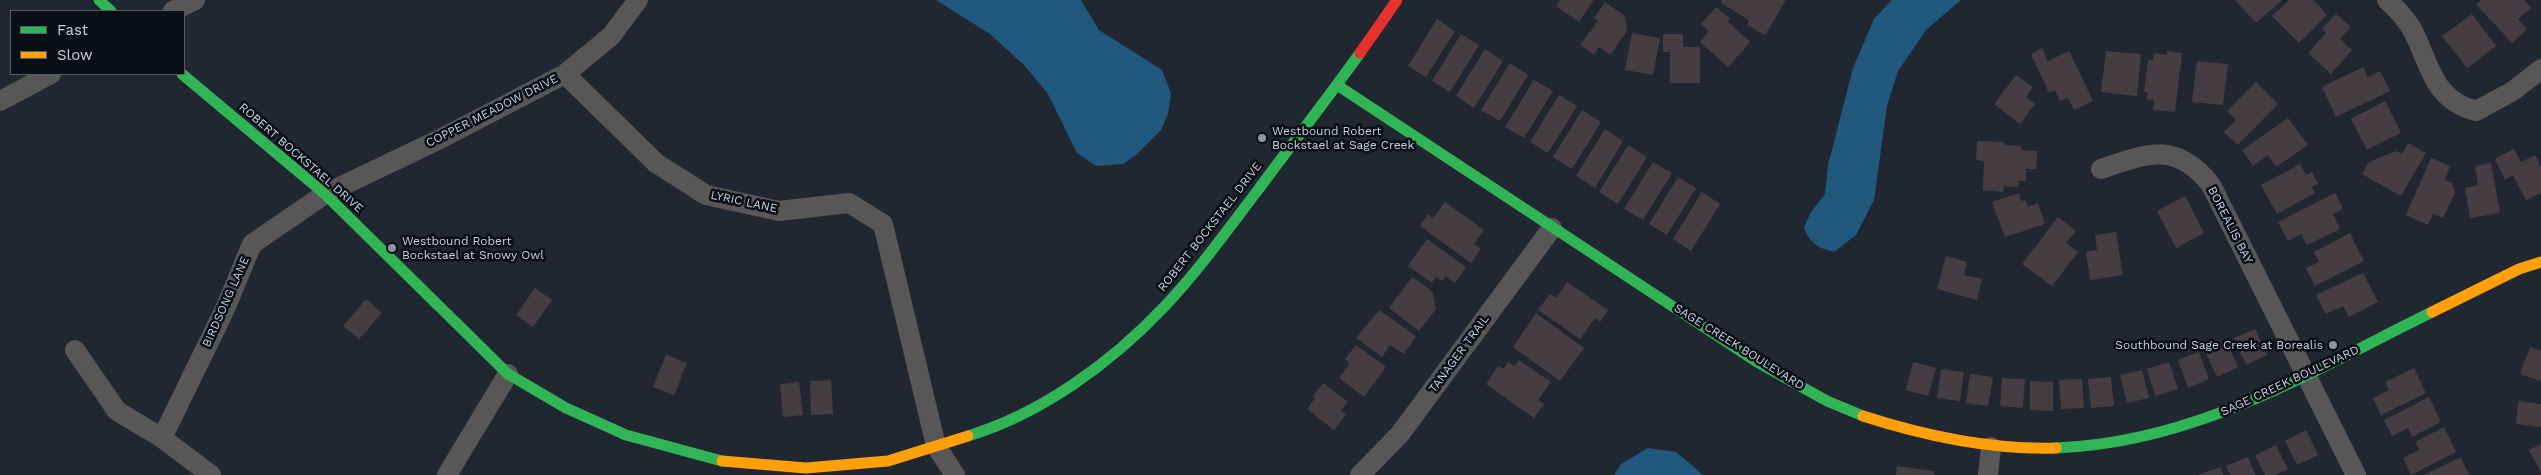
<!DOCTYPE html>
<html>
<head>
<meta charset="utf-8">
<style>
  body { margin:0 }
  #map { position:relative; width:2541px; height:475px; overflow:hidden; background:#212731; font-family:"Work Sans",sans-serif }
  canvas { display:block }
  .legend { position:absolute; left:10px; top:10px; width:175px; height:65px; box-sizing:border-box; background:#090e17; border:1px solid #565c67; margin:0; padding:6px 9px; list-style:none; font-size:15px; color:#cad2de }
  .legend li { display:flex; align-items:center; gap:10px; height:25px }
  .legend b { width:25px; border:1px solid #565c67 }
</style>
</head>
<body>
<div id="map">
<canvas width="2541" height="475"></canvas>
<ul class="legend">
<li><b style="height:6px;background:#30b455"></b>Fast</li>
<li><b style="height:6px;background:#ff9f0a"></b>Slow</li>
</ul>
</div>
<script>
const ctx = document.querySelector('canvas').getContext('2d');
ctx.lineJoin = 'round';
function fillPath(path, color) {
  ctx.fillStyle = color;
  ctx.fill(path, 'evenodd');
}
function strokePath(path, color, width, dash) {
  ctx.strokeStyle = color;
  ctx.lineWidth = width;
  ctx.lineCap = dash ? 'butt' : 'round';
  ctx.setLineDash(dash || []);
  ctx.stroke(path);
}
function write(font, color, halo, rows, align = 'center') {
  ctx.font = font + ' "Work Sans",sans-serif';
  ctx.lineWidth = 5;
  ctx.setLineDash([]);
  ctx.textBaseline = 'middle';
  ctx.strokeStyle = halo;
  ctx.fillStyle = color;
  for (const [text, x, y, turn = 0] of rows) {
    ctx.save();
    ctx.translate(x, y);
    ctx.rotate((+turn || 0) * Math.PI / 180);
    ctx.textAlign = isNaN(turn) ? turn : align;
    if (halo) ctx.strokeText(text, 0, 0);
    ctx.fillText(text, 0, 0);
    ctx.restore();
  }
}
fillPath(new Path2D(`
  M936,0H1081L1099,30L1162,70L1171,93L1168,114L1161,130L1136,155L1123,164L1096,166L1077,153L1048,94L1025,66L990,34Z
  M1892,0H1961L1926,30L1898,71L1887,106L1874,200L1856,235L1834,252C1818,248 1809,243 1804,227L1811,212L1825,194L1828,165L1853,68L1874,19Z
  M1648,448L1676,452L1703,475H1614L1621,464Z`), '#20587e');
fillPath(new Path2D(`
  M1560,0H1594L1579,22L1556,6Z
  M1722,0H1786L1765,35L1747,25L1749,20L1721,3Z
  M2235,0H2282L2256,23Z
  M2289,0H2313L2327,15L2299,43L2272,16Z
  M2481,0H2524L2531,8L2518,19L2527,29L2512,43L2476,4Z
  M1605,2L1625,16L1627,31L1610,55L1599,47L1594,55L1580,45L1598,21L1594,18Z
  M1716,7L1730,19L1728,22L1750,42L1728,67L1700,42L1709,31L1701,24Z
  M2336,14L2351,27L2340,39L2352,50L2331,74L2308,53L2326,33L2322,29Z
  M2472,14L2496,46L2467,68L2442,36Z
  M1437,19L1455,31L1426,77L1408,66Z
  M1632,33L1660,38L1653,75L1625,70Z
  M1461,34L1479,45L1450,92L1432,81Z
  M1663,34H1683V47H1700V83H1670V52H1663Z
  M2042,48L2048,61L2069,51L2093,101L2074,110L2068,98L2060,101L2055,90L2049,93L2031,54Z
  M1485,49L1503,61L1474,108L1456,96Z
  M2106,51L2141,54L2137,96L2101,92Z
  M2167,51L2182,53L2175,112L2153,110L2154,100L2147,99L2148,92H2144L2148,60H2153L2154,53L2167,55Z
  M2197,61L2228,64L2223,105L2192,102Z
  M1510,63L1528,75L1500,121L1481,110Z
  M2363,67L2368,77L2380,71L2390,91L2336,117L2322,87Z
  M2016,75L2033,87L2026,97L2035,104L2020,124L1994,104Z
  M1534,80L1553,91L1524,138L1505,127Z
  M2256,82L2278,104L2238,145L2224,132L2236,120L2227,111Z
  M1559,95L1577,106L1548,153L1530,142Z
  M2385,101L2401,133L2367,150L2351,119Z
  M1582,110L1601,122L1572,169L1553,157Z
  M2288,118L2308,145L2276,167L2268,155L2253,166L2242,150Z
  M1605,129L1623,141L1595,188L1576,176Z
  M1977,141L2004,142V145L2021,146V150L2037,151L2036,169H2026V181H2018V187L2004,186L2003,192L1983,190L1984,161L1976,160Z
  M2408,143L2426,153L2401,196L2362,174L2369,162L2396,151L2402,154Z
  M1628,145L1647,157L1618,204L1599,192Z
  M2514,149L2521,162L2535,155L2541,167V193L2526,200L2513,175L2505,180L2495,159Z
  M2431,158L2450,166L2445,180L2452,183L2455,193L2443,218L2433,214L2428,225L2406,215Z
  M1653,162L1672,173L1643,220L1624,209Z
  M2491,163L2500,213L2470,218L2465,188L2478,185L2475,166Z
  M2300,164L2306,175L2312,172L2318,184L2312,187L2315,193L2277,214L2261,185Z
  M1678,177L1696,188L1667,235L1649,224Z
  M1702,192L1720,204L1691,251L1673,239Z
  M2019,193L2021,201L2025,200L2028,207L2038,203L2045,224L2005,237L1992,202Z
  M2335,193L2343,209L2333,214L2340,229L2307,245L2301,234L2288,241L2278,222Z
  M2185,196L2204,233L2176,248L2157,211Z
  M1445,202L1484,230L1474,244L1481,249L1471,263L1420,226L1428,214L1433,218Z
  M2058,217L2076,231L2066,243L2078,252L2052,286L2022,264Z
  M2116,232L2123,275L2090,280L2086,252L2097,250L2095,235Z
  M2350,233L2364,261L2315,286L2306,268L2319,262L2314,252Z
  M1427,239L1466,267L1455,283L1446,276L1442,281L1436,277L1432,283L1408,266Z
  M1946,256L1967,262L1964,275L1982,279L1977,300L1937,289Z
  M2363,273L2378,302L2349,317L2343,306L2326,314L2316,295Z
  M1412,277L1432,291L1436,309L1419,331L1389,308Z
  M1567,282L1608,310L1600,322L1595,318L1580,339L1538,310L1550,294L1556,298Z
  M535,288L552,300L533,327L516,315Z
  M366,299L382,313L359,339L343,326Z
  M1379,310L1416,336L1404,354L1390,345L1382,357L1356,338Z
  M1536,313L1584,348L1560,381L1513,347Z
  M2255,329L2267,355L2246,365L2234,338Z
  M2226,341L2238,367L2217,377L2205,351Z
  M1356,345L1386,367L1364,397L1339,378L1350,363L1345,359Z
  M2530,347L2541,351V381L2520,374Z
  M2199,352L2209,379L2188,388L2178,360Z
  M666,355L687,363L674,395L653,387Z
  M1519,360L1551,382L1538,400L1544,404L1534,418L1486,384L1498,366L1504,369L1508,362L1514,366Z
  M1913,362L1936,368L1928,396L1906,390Z
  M2169,362L2178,389L2155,396L2147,369Z
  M2414,368L2426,393L2381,415L2373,398L2389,390L2385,382Z
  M1941,369L1964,372L1960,401L1937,398Z
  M2142,370L2149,398L2127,403L2120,375Z
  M1970,374L1993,377L1988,406L1966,403Z
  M2111,377L2114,406L2091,408L2088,379Z
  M2002,378L2025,379L2023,408L2000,406Z
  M2082,379L2084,408L2061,409L2059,380Z
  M831,380L833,414L811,415L810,381Z
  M2030,381L2053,382V411L2030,410Z
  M799,382L803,415L783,417L780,384Z
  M1323,383L1348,402L1341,411L1346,414L1334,430L1307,409L1315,398L1313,396Z
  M2429,397L2441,422L2412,437L2408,428L2392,436L2384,420Z
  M2518,401L2541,404V427L2516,424Z
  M2444,427L2456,452L2411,475L2403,458L2419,450L2415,442Z
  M2306,430L2318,455L2297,465L2285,441Z
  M2541,444V473L2529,450Z
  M2276,445L2288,469L2276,475H2265L2255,455Z
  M2248,457L2255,475H2230L2226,466Z
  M2461,457L2469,475H2424Z
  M1897,466L1934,471V475H1896Z
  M2221,467L2223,475H2197Z`), '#453d42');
strokePath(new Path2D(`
  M2387,0C2397,9 2408,21 2414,33C2431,68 2434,100 2476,111L2513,91L2541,69
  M173,11L195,0
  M565,74L656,163L706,195L779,211L849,203L883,224L936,446L955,475
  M0,101L51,74
  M2101,169C2148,153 2176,141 2211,185L2356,475
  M75,350L117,411L162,438L211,475
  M162,438L225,309L252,244L325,194L440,139L565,74L611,36L638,0
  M447,475L508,374
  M1360,475L1400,434L1552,228
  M1988,475L1991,447`), '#585657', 20);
strokePath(new Path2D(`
  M99,0L111,11
  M182,74L325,194L508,374L566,408L626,435L722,461
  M1337,85L1757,362L1827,401L1863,416
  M968,436C1043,413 1112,362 1165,306C1199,270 1228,229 1258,190C1292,144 1327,99 1360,53
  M2056,448C2196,443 2310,372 2432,312`), '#30b455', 11);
strokePath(new Path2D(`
  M2432,312L2519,269L2541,262
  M1863,416C1925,436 1990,450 2056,448
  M722,461L806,468L888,461L968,436`), '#ff9f0a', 11);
strokePath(new Path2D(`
  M1360,53L1397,0`), '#e5322d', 11);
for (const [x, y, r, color] of [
  [1262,138,5,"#8f96a1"],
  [392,248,5,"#8f96a1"],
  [2333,345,5,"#8f96a1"]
]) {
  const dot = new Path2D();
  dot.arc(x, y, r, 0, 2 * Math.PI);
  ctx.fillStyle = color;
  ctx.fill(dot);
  strokePath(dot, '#090e17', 2);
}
write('12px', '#cad2de', '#090e17', [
  ["COPPER MEADOW DRIVE",492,111,-27],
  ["ROBERT BOCKSTAEL DRIVE",301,158,41],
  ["LYRIC LANE",744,202,12],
  ["BOREALIS BAY",2230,225,63],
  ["ROBERT BOCKSTAEL DRIVE",1210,227,-52],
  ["BIRDSONG LANE",226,302,-66],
  ["SAGE CREEK BOULEVARD",1739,347,32],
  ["TANAGER TRAIL",1459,354,-54],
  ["SAGE CREEK BOULEVARD",2290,381,-25]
]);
write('12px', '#cad2de', '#090e17', [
  ["Westbound Robert",1272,131],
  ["Bockstael at Sage Creek",1272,145],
  ["Westbound Robert",402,241],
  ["Bockstael at Snowy Owl",402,255],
  ["Southbound Sage Creek at Borealis",2323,345,"right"]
], 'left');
</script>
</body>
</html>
